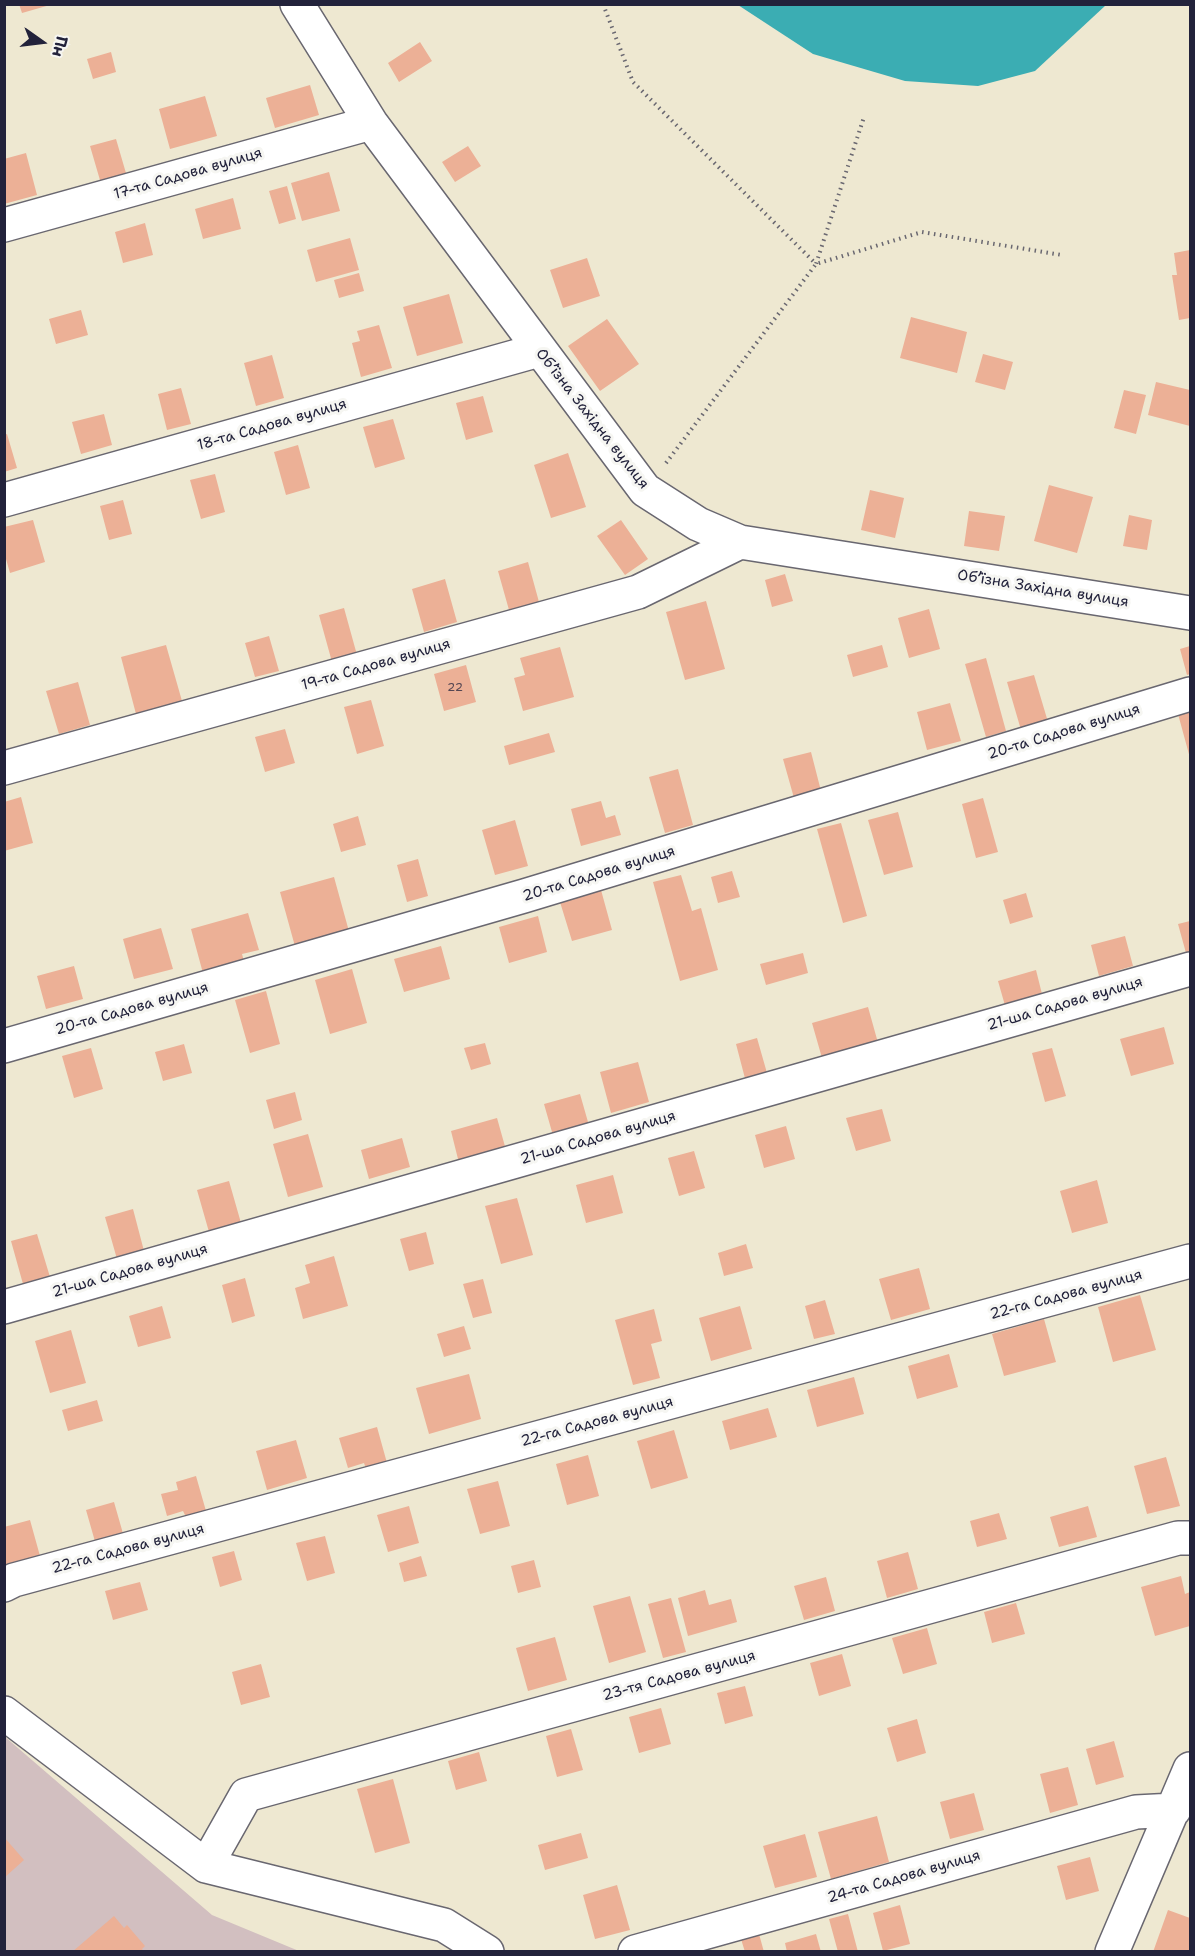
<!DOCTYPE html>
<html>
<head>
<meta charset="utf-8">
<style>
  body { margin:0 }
  #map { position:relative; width:1195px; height:1956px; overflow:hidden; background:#eee8d1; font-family:"Shantell Sans",sans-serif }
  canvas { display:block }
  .frame { position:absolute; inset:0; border:6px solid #22223b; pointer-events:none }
  .north { position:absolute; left:12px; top:12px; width:60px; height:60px; -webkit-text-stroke:4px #f6f6f2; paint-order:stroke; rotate:104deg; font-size:16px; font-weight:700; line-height:24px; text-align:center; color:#22223b }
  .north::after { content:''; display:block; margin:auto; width:21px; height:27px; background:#22223b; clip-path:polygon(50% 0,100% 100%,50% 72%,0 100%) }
</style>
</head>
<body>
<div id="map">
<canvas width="1195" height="1956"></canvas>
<div class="frame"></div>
<div class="north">Пн</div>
</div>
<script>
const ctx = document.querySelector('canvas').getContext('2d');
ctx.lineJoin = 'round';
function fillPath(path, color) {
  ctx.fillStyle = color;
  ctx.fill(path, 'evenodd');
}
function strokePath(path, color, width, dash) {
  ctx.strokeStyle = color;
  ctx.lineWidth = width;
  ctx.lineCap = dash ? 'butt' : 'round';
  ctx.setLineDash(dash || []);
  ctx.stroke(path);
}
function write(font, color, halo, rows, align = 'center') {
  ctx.font = font + ' "Shantell Sans",sans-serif';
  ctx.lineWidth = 6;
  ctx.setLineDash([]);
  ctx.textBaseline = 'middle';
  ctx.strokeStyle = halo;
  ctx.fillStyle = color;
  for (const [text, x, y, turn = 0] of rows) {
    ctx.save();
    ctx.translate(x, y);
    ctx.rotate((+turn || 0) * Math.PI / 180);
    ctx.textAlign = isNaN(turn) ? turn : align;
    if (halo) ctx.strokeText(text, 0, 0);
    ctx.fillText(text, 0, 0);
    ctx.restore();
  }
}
fillPath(new Path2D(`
  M4,1736L212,1915L299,1951H5Z`), '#d2bfc0');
fillPath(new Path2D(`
  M738,5H1106L1035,71L978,86L905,81L813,54Z`), '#3badb3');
fillPath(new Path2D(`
  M19,4H50V5L22,13Z
  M420,42L432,61L399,82L388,63Z
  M111,52L116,72L93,79L87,59Z
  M310,85L319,115L275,128L266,98Z
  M205,96L217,136L170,149L159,109Z
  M116,139L128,180L102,187L90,146Z
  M468,146L481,166L455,182L442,162Z
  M26,153L37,195L4,204V159Z
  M329,172L340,211L302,221L291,183Z
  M287,186L296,219L279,224L269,191Z
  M233,198L241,229L203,239L195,209Z
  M145,223L153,255L123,263L115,232Z
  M350,238L359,270L316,282L307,250Z
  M1190,250V318L1179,320L1172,275H1177L1174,253Z
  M587,258L600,296L563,308L550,270Z
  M359,273L364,291L339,298L334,280Z
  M449,294L463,343L417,356L403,307Z
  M81,310L88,335L56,344L49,319Z
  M911,317L967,332L957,373L900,358Z
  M607,319L639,364L600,391L568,346Z
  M379,325L392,368L361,377L352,343L360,341L357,331Z
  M983,354L1013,362L1005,390L975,382Z
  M272,355L284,398L256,406L244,363Z
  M1156,382L1190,390V426L1148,415Z
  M181,388L191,424L167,430L158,394Z
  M1124,390L1146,395L1136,434L1114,428Z
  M483,396L493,432L466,440L456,403Z
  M104,414L112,445L81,454L72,422Z
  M393,419L405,459L375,468L363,427Z
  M7,434L17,468L4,472V435Z
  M298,445L310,488L286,495L274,452Z
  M568,453L586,507L551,518L534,465Z
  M215,474L225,512L201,519L190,480Z
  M1049,485L1093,497L1077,553L1034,541Z
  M870,490L904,498L895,538L861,530Z
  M123,500L132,534L109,540L100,506Z
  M969,511L1005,516L999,551L964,546Z
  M1129,515L1152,520L1147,550L1123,546Z
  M33,520L45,562L10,573L4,552V527Z
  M621,520L648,559L625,575L597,536Z
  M528,562L539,602L509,610L498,571Z
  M785,574L793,601L772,607L765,580Z
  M445,579L457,622L424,632L412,589Z
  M706,601L725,669L685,680L666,612Z
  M344,608L357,655L332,662L319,615Z
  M929,609L940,649L909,658L898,618Z
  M269,636L279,671L255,677L245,643Z
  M166,645L182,701L136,714L121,657Z
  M882,645L888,667L853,677L847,655Z
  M1190,646V674L1187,675L1180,649Z
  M560,647L574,697L523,711L514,678L525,675L520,658Z
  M986,658L1006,731L986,737L965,664Z
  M466,665L476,702L444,711L434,674Z
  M1034,675L1048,722L1021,730L1007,682Z
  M78,682L90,725L59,734L46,691Z
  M371,700L384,746L357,754L344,707Z
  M950,703L961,741L927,750L917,712Z
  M1190,711V758L1178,714Z
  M285,729L295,763L265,772L255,737Z
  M549,733L555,752L509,765L504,746Z
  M811,752L821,791L794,798L783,759Z
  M678,769L693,825L665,833L649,777Z
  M21,797L33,843L4,851V802Z
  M983,798L998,852L976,858L962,804Z
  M601,801L606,818L615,815L621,835L581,846L571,809Z
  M898,812L913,867L884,875L868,820Z
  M358,816L366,845L341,852L333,824Z
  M515,820L528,866L495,875L482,830Z
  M841,823L867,916L843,923L817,829Z
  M418,859L428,896L407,902L397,865Z
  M732,871L740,897L718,903L711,877Z
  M681,875L692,911L701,908L718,970L680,981L653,882Z
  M334,877L350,935L296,950L280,892Z
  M601,890L612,930L572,941L560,902Z
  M1026,893L1033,917L1010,924L1003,900Z
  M248,913L259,950L242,954L245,965L204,977L191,929Z
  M538,916L547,952L509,963L499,927Z
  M1190,921V952L1186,953L1178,924Z
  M161,928L173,969L134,979L123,939Z
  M1125,936L1133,966L1099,976L1091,945Z
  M441,946L450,979L404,992L394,959Z
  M803,953L808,973L766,985L760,964Z
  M74,966L83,999L46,1009L37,976Z
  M352,969L367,1023L330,1034L315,980Z
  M1036,970L1043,998L1006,1009L998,981Z
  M266,991L280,1044L250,1053L235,1000Z
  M868,1007L880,1050L824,1065L812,1023Z
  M1164,1027L1174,1064L1131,1076L1120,1039Z
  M757,1038L769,1080L747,1086L736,1044Z
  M485,1043L491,1064L471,1070L464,1048Z
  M184,1044L192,1073L163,1081L155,1052Z
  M91,1048L103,1089L74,1098L62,1056Z
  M1052,1048L1066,1096L1045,1102L1032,1053Z
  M638,1062L649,1102L611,1113L600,1072Z
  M295,1092L302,1120L274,1129L266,1100Z
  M580,1094L590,1129L554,1139L544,1104Z
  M882,1109L891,1141L856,1151L846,1118Z
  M497,1118L506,1150L459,1163L451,1131Z
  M786,1126L795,1159L764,1168L755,1135Z
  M308,1134L323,1187L288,1197L273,1144Z
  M402,1138L410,1167L369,1179L361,1150Z
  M694,1151L705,1188L679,1196L668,1158Z
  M613,1175L623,1213L586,1223L576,1185Z
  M1097,1180L1108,1223L1072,1233L1060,1191Z
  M229,1181L241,1223L209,1232L197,1190Z
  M517,1198L533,1255L501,1264L485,1206Z
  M133,1209L144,1251L117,1259L105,1217Z
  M426,1232L434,1264L409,1271L400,1239Z
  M37,1234L50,1277L23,1284L11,1241Z
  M746,1244L753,1268L724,1276L718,1253Z
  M334,1256L348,1306L303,1319L295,1288L310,1283L305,1265Z
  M919,1268L930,1309L891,1320L879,1279Z
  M245,1278L255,1316L232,1323L222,1285Z
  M483,1279L492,1313L473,1318L463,1284Z
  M1140,1295L1156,1350L1113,1362L1098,1307Z
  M825,1300L835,1334L814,1339L805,1306Z
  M162,1306L171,1338L138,1347L129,1316Z
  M740,1306L752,1349L711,1361L699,1318Z
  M654,1309L662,1341L651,1344L660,1378L633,1385L615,1320Z
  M1044,1319L1056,1362L1004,1376L992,1334Z
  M464,1326L471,1349L444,1357L437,1334Z
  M71,1330L86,1383L50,1393L35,1341Z
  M949,1354L958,1387L917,1399L908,1366Z
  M469,1374L481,1419L429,1434L416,1388Z
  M854,1377L864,1414L817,1427L807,1390Z
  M97,1400L103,1421L68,1431L62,1410Z
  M768,1408L777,1437L730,1450L722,1421Z
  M377,1427L387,1463L366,1469L364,1463L348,1468L339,1438Z
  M674,1430L688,1478L651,1489L637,1441Z
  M296,1440L307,1478L267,1490L256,1451Z
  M588,1455L599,1496L567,1505L556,1464Z
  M1166,1457L1180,1506L1147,1514L1134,1466Z
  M196,1476L206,1511L186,1517L183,1511L167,1516L161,1494L178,1490L176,1482Z
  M498,1481L510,1526L480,1534L467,1489Z
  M114,1502L124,1537L96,1545L86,1510Z
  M409,1506L419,1543L388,1552L377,1515Z
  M1088,1506L1097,1537L1059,1547L1050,1517Z
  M999,1513L1007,1539L977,1547L970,1521Z
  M30,1520L40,1556L6,1565L4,1527Z
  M325,1536L335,1573L307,1581L296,1543Z
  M234,1551L242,1580L220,1587L212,1557Z
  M908,1552L918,1589L887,1598L877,1561Z
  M421,1556L427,1576L404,1582L399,1563Z
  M534,1560L541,1587L518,1593L511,1566Z
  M1181,1576L1185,1594L1190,1592V1626L1155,1636L1141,1587Z
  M826,1577L835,1611L804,1620L794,1586Z
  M140,1582L148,1610L113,1620L105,1591Z
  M705,1590L709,1605L731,1599L737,1622L688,1636L678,1598Z
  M630,1596L646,1652L609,1663L593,1606Z
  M671,1598L686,1652L663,1658L648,1604Z
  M1016,1603L1025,1634L992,1643L984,1612Z
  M927,1628L937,1664L903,1674L892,1638Z
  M555,1637L567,1680L528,1691L516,1648Z
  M842,1654L851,1686L819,1696L810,1663Z
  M261,1664L270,1697L241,1705L232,1672Z
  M745,1686L753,1716L725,1724L717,1693Z
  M661,1708L671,1744L639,1753L629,1717Z
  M917,1719L926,1753L897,1762L887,1728Z
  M571,1729L583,1770L557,1777L546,1736Z
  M1114,1741L1124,1777L1096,1785L1086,1749Z
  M479,1752L487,1781L456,1790L448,1761Z
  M1068,1767L1078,1805L1050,1813L1040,1774Z
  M393,1779L410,1843L375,1853L357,1789Z
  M974,1793L984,1830L950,1839L940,1802Z
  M877,1816L889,1862L831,1879L818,1832Z
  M581,1833L588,1858L545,1870L538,1845Z
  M805,1834L817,1877L775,1888L763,1846Z
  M4,1837L24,1860L4,1878Z
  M1090,1857L1099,1891L1066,1900L1057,1866Z
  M617,1885L630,1930L595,1939L583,1895Z
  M900,1905L910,1944L883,1951L873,1913Z
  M1168,1910L1190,1918V1952H1153Z
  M848,1914L858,1952H838L829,1919Z
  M114,1916L124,1928L127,1925L145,1946L142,1949L144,1952H72Z
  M759,1934L764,1952H745L741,1939Z
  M816,1934L821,1952H787L785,1943Z`), '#ecb096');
const minor = new Path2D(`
  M297,4L371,123L645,490L698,524L740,542L1190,613
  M4,225L371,123
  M4,500L539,350
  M4,768L638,592L740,542
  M4,1046L524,896L1190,694
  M4,1307L1190,969
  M4,1585L14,1580L1190,1261
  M4,1713L206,1866L444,1925L487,1952
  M206,1866L246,1795L1178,1538H1190
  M635,1952L1136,1812L1174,1810
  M1112,1952L1190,1769`);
strokePath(minor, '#696770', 36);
strokePath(new Path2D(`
  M603,4L633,82L816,264L864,117
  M666,463L816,264L922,232L1062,255`), '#696770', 4, [1.5, 4.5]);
strokePath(minor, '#fff', 33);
write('12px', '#544652', null, [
  ["22",455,688]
]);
write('15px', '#22223b', '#f6f6f2', [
  ["17-та Садова вулиця",188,174,-16],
  ["Обʼїзна Західна вулиця",592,419,52],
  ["18-та Садова вулиця",272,425,-16],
  ["Обʼїзна Західна вулиця",1043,589,9],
  ["19-та Садова вулиця",376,665,-16],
  ["20-та Садова вулиця",1064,732,-17],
  ["20-та Садова вулиця",599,874,-17],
  ["21-ша Садова вулиця",1065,1004,-16],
  ["20-та Садова вулиця",132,1009,-16],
  ["21-ша Садова вулиця",598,1138,-16],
  ["21-ша Садова вулиця",130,1271,-16],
  ["22-га Садова вулиця",1066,1295,-15],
  ["22-га Садова вулиця",597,1422,-15],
  ["22-га Садова вулиця",128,1549,-15],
  ["23-тя Садова вулиця",679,1676,-15],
  ["24-та Садова вулиця",904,1877,-16]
]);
</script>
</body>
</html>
